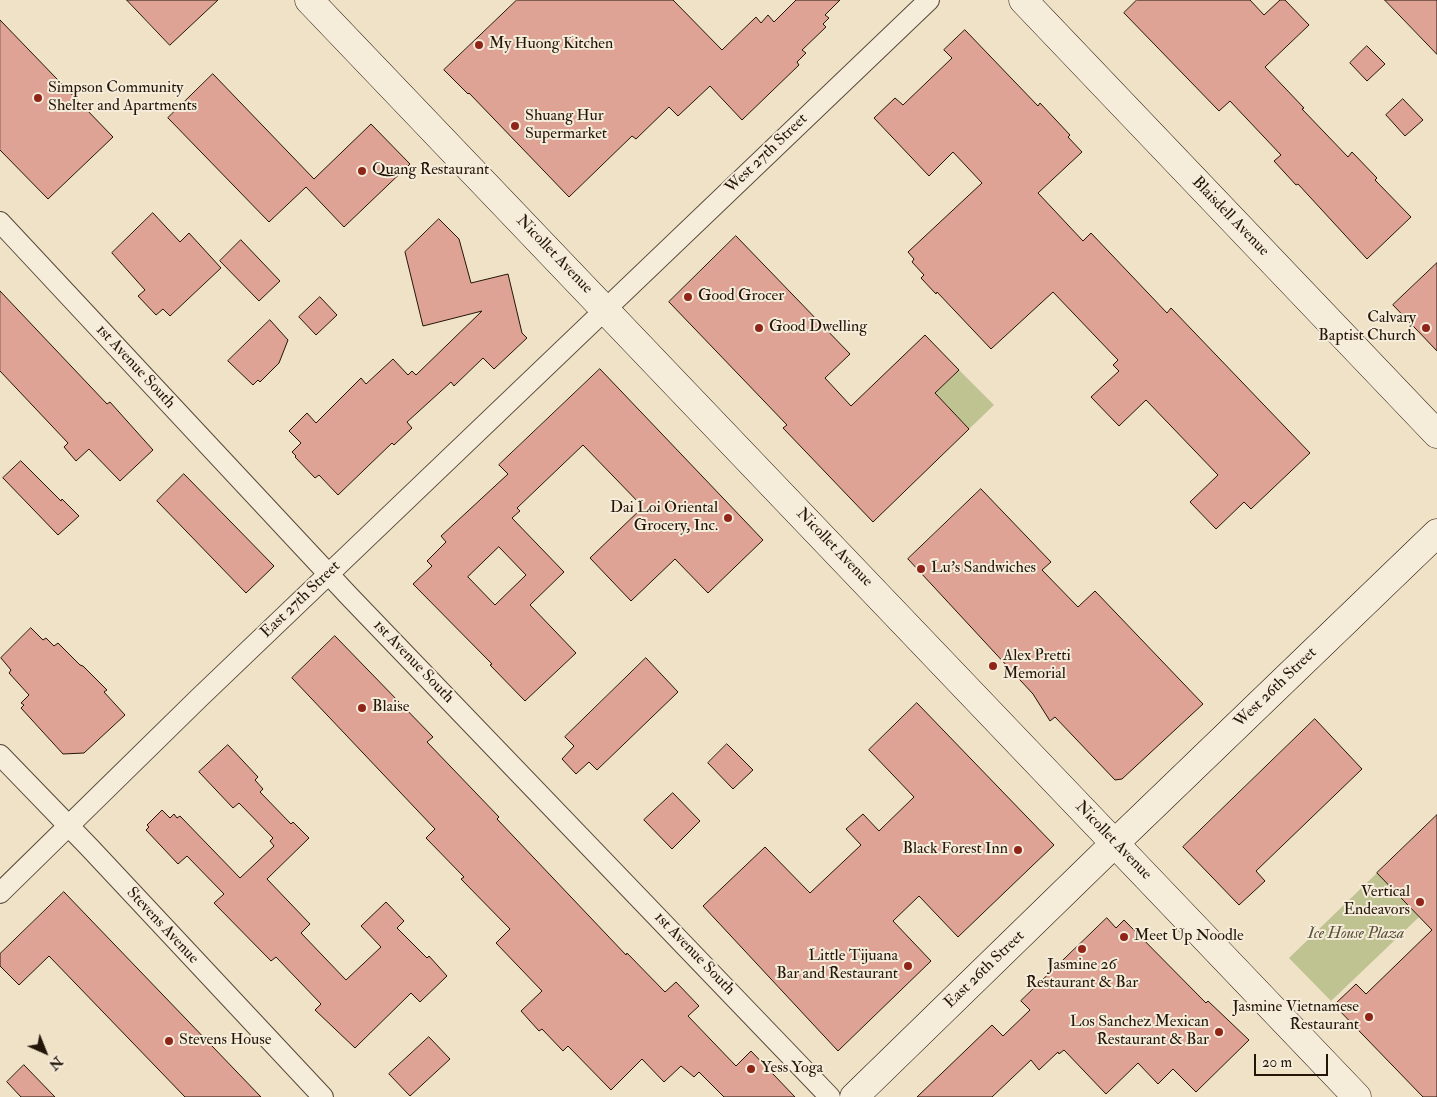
<!DOCTYPE html>
<html>
<head>
<meta charset="utf-8">
<style>
  body { margin:0 }
  #map { position:relative; width:1437px; height:1097px; overflow:hidden; background:#efe2c6; font-family:"IM FELL Double Pica",serif }
  canvas { display:block }
  .north { position:absolute; left:20px; top:1027px; width:50px; height:50px; -webkit-text-stroke:4px #f5ecda; paint-order:stroke; rotate:136deg; font-size:14px; font-weight:700; line-height:20px; text-align:center; color:#241509 }
  .north::after { content:''; display:block; margin:auto; width:18px; height:22px; background:#241509; clip-path:polygon(50% 0,100% 100%,50% 72%,0 100%) }
  .scale { position:absolute; left:1254px; top:1054px; width:74px; height:22px; box-sizing:border-box; border:2px solid #241509; border-top:0; padding-left:6px; font-size:15px; line-height:18px; white-space:nowrap; color:#241509; -webkit-text-stroke:4px #f5ecda; paint-order:stroke }
</style>
</head>
<body>
<div id="map">
<canvas width="1437" height="1097"></canvas>
<div class="north">N</div>
<div class="scale">20 m</div>
</div>
<script>
const ctx = document.querySelector('canvas').getContext('2d');
ctx.lineJoin = 'round';
function fillPath(path, color) {
  ctx.fillStyle = color;
  ctx.fill(path, 'evenodd');
}
function strokePath(path, color, width, dash) {
  ctx.strokeStyle = color;
  ctx.lineWidth = width;
  ctx.lineCap = dash ? 'butt' : 'round';
  ctx.setLineDash(dash || []);
  ctx.stroke(path);
}
function write(font, color, halo, rows, align = 'center') {
  ctx.font = font + ' "IM FELL Double Pica",serif';
  ctx.lineWidth = 4;
  ctx.setLineDash([]);
  ctx.textBaseline = 'middle';
  ctx.strokeStyle = halo;
  ctx.fillStyle = color;
  for (const [text, x, y, turn = 0] of rows) {
    ctx.save();
    ctx.translate(x, y);
    ctx.rotate((+turn || 0) * Math.PI / 180);
    ctx.textAlign = isNaN(turn) ? turn : align;
    if (halo) ctx.strokeText(text, 0, 0);
    ctx.fillText(text, 0, 0);
    ctx.restore();
  }
}
fillPath(new Path2D(`
  M959,370L994,405L969,429L935,393Z
  M1377,873L1419,917L1331,1001L1289,958Z`), '#bfc291');
const building = new Path2D(`
  M127,0H218L170,45Z
  M517,0H673L722,50L756,17L761,23L768,15L774,22L796,0H840L825,15L829,18L823,24L826,27L802,50L806,53L797,62L799,65L742,120L710,86L678,116L669,107L636,139L632,136L569,197L469,93L468,94L444,70Z
  M1137,0H1250L1264,15L1280,0H1285L1309,25L1265,67L1304,108L1302,109L1348,157L1352,152L1377,178L1375,180L1411,217L1367,259L1298,184L1296,185L1274,161L1281,155L1230,101L1219,111L1124,13Z
  M1385,0H1437V54Z
  M0,20L113,137L48,199L0,150Z
  M965,30L1038,106L1040,103L1070,135L1068,137L1082,152L1038,193L1083,241L1091,233L1167,313L1171,308L1310,453L1251,509L1244,502L1216,529L1190,502L1218,475L1146,400L1119,426L1091,397L1119,371L1113,365L1118,360L1053,292L991,349L937,292L936,294L921,278L924,275L912,262L914,259L908,252L982,183L953,152L929,176L874,118L895,98L903,105L952,58L944,50Z
  M1367,46L1385,64L1367,81L1350,63Z
  M213,74L314,179L371,124L410,164L344,227L306,187L269,222L168,118Z
  M1403,99L1423,120L1405,136L1386,115Z
  M153,213L180,242L189,233L221,268L170,316L163,309L156,315L138,296L145,290L112,253Z
  M439,219L459,239L471,283L508,274L522,333L527,338L494,369L483,358L454,386L451,382L407,422L412,428L394,445L392,443L338,495L319,475L315,478L295,457L296,456L292,452L301,443L289,431L307,413L316,423L361,378L366,384L393,359L408,375L412,371L416,375L482,311L423,326L405,252Z
  M736,236L850,354L825,378L851,406L925,335L959,370L935,393L969,429L873,522L783,428L787,425L669,302Z
  M241,240L280,281L259,301L220,261Z
  M1437,263V351L1393,305Z
  M0,291L107,404L110,402L153,450L120,481L89,449L76,461L64,447L68,443L0,371Z
  M320,297L337,315L316,335L299,317Z
  M270,320L288,340L279,363L260,382L258,380L253,385L228,361Z
  M600,369L763,540L708,593L675,559L631,601L590,558L643,507L583,445L517,508L520,511L512,518L564,572L530,605L576,653L525,701L490,665L492,664L413,584L432,566L427,561L446,542L441,536L508,474L499,465ZM499,547L526,575L495,605L468,577Z
  M21,461L61,501L62,499L79,516L58,535L3,478Z
  M184,474L274,566L246,593L157,501Z
  M981,489L1051,562L1042,570L1078,607L1095,591L1203,704L1122,779L1115,780L1055,717L1050,721L1033,694L908,559Z
  M31,628L43,640L46,638L54,646L58,643L80,665L83,666L107,690L104,692L125,715L84,753L63,754L21,708L24,705L21,703L29,695L9,673L11,670L1,658Z
  M335,636L433,737L427,742L499,817L497,819L626,955L627,953L665,992L676,982L699,1006L688,1016L736,1066L751,1051L795,1097H724L699,1072L694,1077L681,1066L664,1082L642,1059L611,1090L568,1046L563,1051L542,1029L539,1031L521,1011L542,991L496,943L510,929L461,879L464,877L426,838L435,829L292,678Z
  M646,658L678,692L597,770L589,762L576,774L562,759L574,746L565,737Z
  M917,703L1054,845L958,937L919,896L893,921L931,961L838,1051L703,906L765,847L810,893L861,845L846,829L863,814L879,831L914,797L869,750Z
  M1315,719L1362,769L1256,871L1265,881L1239,905L1183,847Z
  M727,744L753,770L733,789L708,763Z
  M228,745L258,777L255,780L263,789L260,792L291,824L293,822L309,838L267,879L310,924L301,933L346,980L381,947L361,926L386,902L404,921L397,928L427,958L429,956L447,976L420,1002L411,993L355,1048L315,1010L321,1004L276,957L271,961L214,903L224,894L187,856L178,864L146,830L149,827L147,825L162,810L170,818L174,814L177,818L180,816L240,878L274,846L270,841L273,838L239,803L233,808L199,772Z
  M673,793L700,821L672,849L644,820Z
  M1437,815V1097H1423L1334,1005L1356,984L1366,994L1432,930L1377,873Z
  M64,892L261,1097H185L49,956L19,985L0,966V954Z
  M1107,918L1116,928L1124,920L1206,1003L1208,1001L1249,1040L1196,1092L1173,1069L1158,1084L1138,1063L1106,1094L1064,1050L1059,1054L1058,1052L1039,1070L1031,1060L992,1097H917L992,1025L1003,1036L1030,1010L1021,1001Z
  M429,1037L450,1059L410,1096L389,1074Z
  M24,1065L55,1097H21L7,1082Z`);
fillPath(building, '#dea395');
strokePath(building, '#241509', 1);
const street = new Path2D(`
  M0,222L349,596L830,1097
  M0,755L90,848L323,1097
  M0,893L199,698L929,0`);
const secondary = new Path2D(`
  M309,0L1357,1097
  M1023,0L1437,434
  M854,1097L1115,843L1437,533`);
strokePath(street, '#574838', 22);
strokePath(secondary, '#241509', 29);
strokePath(street, '#f5ecda', 20);
strokePath(secondary, '#f5ecda', 28);
for (const [x, y, r, color] of [
  [479,45,5,"#8f2418"],
  [38,98,5,"#8f2418"],
  [515,126,5,"#8f2418"],
  [362,171,5,"#8f2418"],
  [688,297,5,"#8f2418"],
  [759,328,5,"#8f2418"],
  [1426,328,5,"#8f2418"],
  [728,518,5,"#8f2418"],
  [921,569,5,"#8f2418"],
  [993,666,5,"#8f2418"],
  [362,708,5,"#8f2418"],
  [1018,850,5,"#8f2418"],
  [1420,902,5,"#8f2418"],
  [1124,937,5,"#8f2418"],
  [1082,949,5,"#8f2418"],
  [908,966,5,"#8f2418"],
  [1369,1017,5,"#8f2418"],
  [1219,1032,5,"#8f2418"],
  [169,1041,5,"#8f2418"],
  [751,1069,5,"#8f2418"]
]) {
  const dot = new Path2D();
  dot.arc(x, y, r, 0, 2 * Math.PI);
  ctx.fillStyle = color;
  ctx.fill(dot);
  strokePath(dot, '#f5ecda', 2);
}
write('16px', '#241509', '#f5ecda', [
  ["My Huong Kitchen",489,45],
  ["Simpson Community",48,89],
  ["Shelter and Apartments",48,107],
  ["Shuang Hur",525,117],
  ["Supermarket",525,135],
  ["Quang Restaurant",372,171],
  ["Good Grocer",698,297],
  ["Calvary",1416,319,"right"],
  ["Baptist Church",1416,337,"right"],
  ["Good Dwelling",769,328],
  ["Dai Loi Oriental",718,509,"right"],
  ["Grocery, Inc.",718,527,"right"],
  ["Lu's Sandwiches",931,569],
  ["Alex Pretti",1003,657],
  ["Memorial",1003,675],
  ["Blaise",372,708],
  ["Black Forest Inn",1008,850,"right"],
  ["Vertical",1410,893,"right"],
  ["Endeavors",1410,911,"right"],
  ["Meet Up Noodle",1134,937],
  ["Little Tijuana",898,957,"right"],
  ["Bar and Restaurant",898,975,"right"],
  ["Jasmine 26",1082,966,"center"],
  ["Restaurant & Bar",1082,984,"center"],
  ["Jasmine Vietnamese",1359,1008,"right"],
  ["Restaurant",1359,1026,"right"],
  ["Los Sanchez Mexican",1209,1023,"right"],
  ["Restaurant & Bar",1209,1041,"right"],
  ["Stevens House",179,1041],
  ["Yess Yoga",761,1069]
], 'left');
write('16px', '#241509', '#f5ecda', [
  ["West 27th Street",767,154,-44],
  ["Blaisdell Avenue",1230,217,46],
  ["Nicollet Avenue",554,255,46],
  ["1st Avenue South",135,367,47],
  ["Nicollet Avenue",834,548,46],
  ["East 27th Street",301,600,-44],
  ["1st Avenue South",413,662,46],
  ["West 26th Street",1276,688,-44],
  ["Nicollet Avenue",1113,841,46],
  ["Stevens Avenue",162,926,47],
  ["1st Avenue South",694,954,46],
  ["East 26th Street",985,970,-44]
]);
write('italic 16px', '#5a5239', '#f5ecda', [
  ["Ice House Plaza",1356,935]
]);
</script>
</body>
</html>
